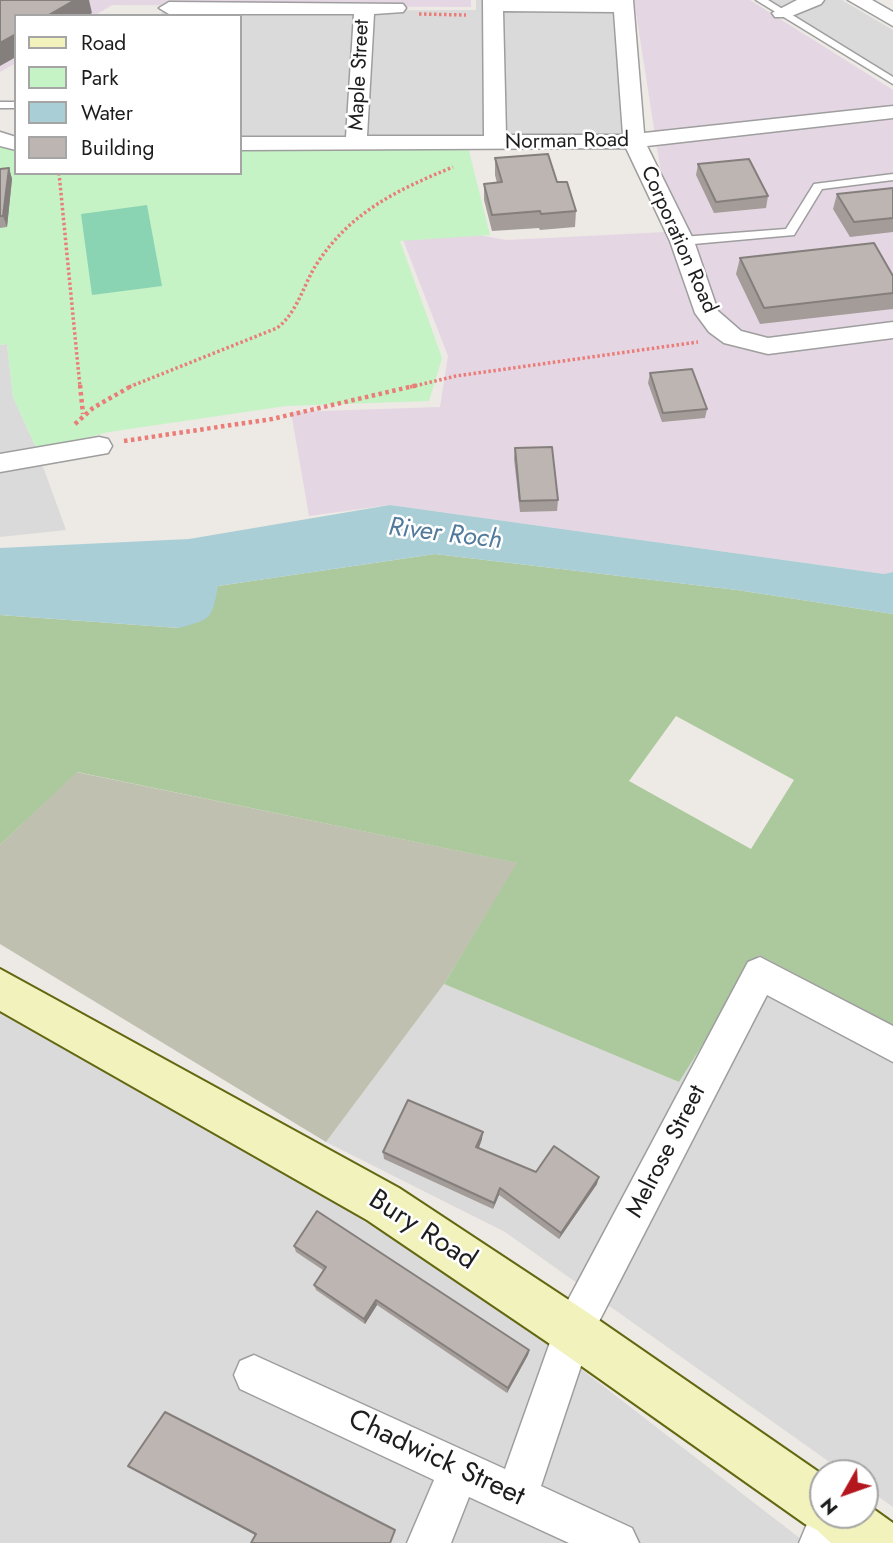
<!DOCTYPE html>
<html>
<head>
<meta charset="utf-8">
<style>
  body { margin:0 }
  #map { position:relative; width:893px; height:1543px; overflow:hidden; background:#ede9e4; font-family:Jost,sans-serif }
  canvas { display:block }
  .legend { position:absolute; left:14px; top:14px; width:228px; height:161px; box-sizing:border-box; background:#fff; border:2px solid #a5a5a5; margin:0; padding:9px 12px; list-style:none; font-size:21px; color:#1d1d1d }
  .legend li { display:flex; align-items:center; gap:14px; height:35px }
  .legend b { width:35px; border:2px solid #a5a5a5 }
  .north { position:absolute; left:809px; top:1459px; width:70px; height:70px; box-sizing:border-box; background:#fff; border:2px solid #a5a5a5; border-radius:50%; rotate:230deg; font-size:19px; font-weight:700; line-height:28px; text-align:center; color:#1d1d1d }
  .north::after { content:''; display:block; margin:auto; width:24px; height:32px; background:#b4161e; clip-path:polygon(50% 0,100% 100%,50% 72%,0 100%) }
</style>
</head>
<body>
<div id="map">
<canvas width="893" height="1543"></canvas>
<ul class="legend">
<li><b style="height:9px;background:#f2f2bd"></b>Road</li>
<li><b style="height:19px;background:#c5f3c6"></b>Park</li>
<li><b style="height:19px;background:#a9ced6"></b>Water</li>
<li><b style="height:19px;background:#bdb5b1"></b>Building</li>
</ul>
<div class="north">N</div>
</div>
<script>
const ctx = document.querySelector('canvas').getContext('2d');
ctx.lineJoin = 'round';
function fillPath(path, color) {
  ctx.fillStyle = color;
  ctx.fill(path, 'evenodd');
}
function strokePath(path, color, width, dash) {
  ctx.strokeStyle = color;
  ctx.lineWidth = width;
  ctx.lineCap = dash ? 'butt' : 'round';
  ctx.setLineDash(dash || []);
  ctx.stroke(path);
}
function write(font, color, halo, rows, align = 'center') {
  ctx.font = font + ' Jost,sans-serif';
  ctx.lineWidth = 5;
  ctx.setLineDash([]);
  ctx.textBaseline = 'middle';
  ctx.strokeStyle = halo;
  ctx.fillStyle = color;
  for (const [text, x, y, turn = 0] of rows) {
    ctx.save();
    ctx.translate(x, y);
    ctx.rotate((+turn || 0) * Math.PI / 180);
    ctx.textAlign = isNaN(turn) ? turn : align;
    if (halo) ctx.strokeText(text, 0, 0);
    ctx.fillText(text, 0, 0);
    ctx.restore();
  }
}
fillPath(new Path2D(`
  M476,0H614L621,134L240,138V16H161L162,11L476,10Z
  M759,0H842L893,30V83Z
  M7,344L13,397L37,450L66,530L0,537V345Z
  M759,955L893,1025V1507L865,1487V1473H845L505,1232L326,1142L444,984L679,1082Z
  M0,1011L297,1178L514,1317L806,1543H0Z`), '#dbdada');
fillPath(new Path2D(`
  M0,0H471V7L112,5L94,16H16V63L0,72Z
  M634,0H750L893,90V572L884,574L390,505L309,516L291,412L440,407L448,356L395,219L506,240L686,231L660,167Z`), '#e5d6e3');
fillPath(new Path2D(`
  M76,772L518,863L444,984L326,1142L0,944V845Z`), '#c0c0b0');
fillPath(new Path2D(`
  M435,554L737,590L893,614V1025L759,955L679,1082L444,984L517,863L77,772L0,845V615L179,628L218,586ZM676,716L794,780L751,849L629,781Z`), '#acc89d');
fillPath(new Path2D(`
  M0,145L16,148V173H240V150L468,147L490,235L400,241L442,358L429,401L286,406L109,432L37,450L13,397L7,344L0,345Z`), '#c5f3c6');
fillPath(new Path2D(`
  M147,205L162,286L92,295L81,214Z`), '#8ad4b3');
fillPath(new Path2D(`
  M390,505L884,574L893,572V614L737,590L435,554L218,586C212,619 212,619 179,628L0,615V548L189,539Z`), '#a9ced6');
const service = new Path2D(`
  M756,0H768L893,77V84Z
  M0,102H16V108H0Z
  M893,174V180L822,189L794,235L682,245L676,241L682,237L786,229L814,184Z`);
const minor = new Path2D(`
  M483,0H633L644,133L893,106V118L647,146L694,241L718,311L741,331L768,338L893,322V338L768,354L724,343L709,332L695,313L670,241L626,148L240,150V137H346L354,14H169L159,8L169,2L403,4L406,8L403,12L374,14L367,136H484ZM503,11L614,12L623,135H506Z
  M797,0H824L821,4L789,17H775L772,13Z
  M848,0H872L893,12V26Z
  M0,132L16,137V150L0,146Z
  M99,437L108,439L112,446L108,453L0,472V454Z
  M760,957L893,1026V1062L767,995L590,1339L541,1486L632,1528L639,1543H569L469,1497L451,1543H407L434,1480L240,1389L234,1375L240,1361L254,1355L505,1469L559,1317L748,962Z
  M823,1497V1515H853L843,1543H799L817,1500Z`);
const secondary = new Path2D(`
  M0,969L399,1188L590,1314L823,1475V1515H865V1503L893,1523V1543H831L817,1530L805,1524L556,1348L367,1220L0,1011Z`);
strokePath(service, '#9e9e9e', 3);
strokePath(minor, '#9e9e9e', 3);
strokePath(secondary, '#626710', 4);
strokePath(new Path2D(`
  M419,14L466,15
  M59,173L80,387
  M129,387L277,328C297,313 303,286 316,265C350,212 397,190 453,167
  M410,387L456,376L698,342`), '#ea7d78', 3.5, [2.5, 2.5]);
strokePath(new Path2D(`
  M80,385L83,414
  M75,424L93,408L133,385
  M124,441L272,419L418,385`), '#ea7d78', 4.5, [3.5, 3.5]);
fillPath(service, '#fff');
fillPath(minor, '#fff');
fillPath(secondary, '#f2f2bd');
fillPath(new Path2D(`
  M495,158L557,182L576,211L575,227L540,230L539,228L492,231L484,200V184L497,183L495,175Z
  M698,164L768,196L766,208L714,213L696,175Z
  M9,168L12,179L7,227L0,228V169Z
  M893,188V232L850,237L833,209L837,194Z
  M740,258L893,276V309L760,324L736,274Z
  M650,373L707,409L705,418L662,422L648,383Z
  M515,448L558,500L557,511L520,512L514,459Z
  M482,1139L479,1148L536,1172L597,1184L559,1239L499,1195L493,1209L384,1159L383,1152Z
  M294,1246L529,1350L528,1355L507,1393L377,1305L365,1324L316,1290L314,1285L323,1270L296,1252Z
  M128,1466L396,1533L255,1535Z`), '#a39c98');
fillPath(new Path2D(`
  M75,0H89L92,13L87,16H47Z
  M16,34V57L0,66V43Z
  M9,168L12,179L7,227L3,216Z
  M483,1132L482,1139L476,1154V1147Z
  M599,1177L597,1184L559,1239L561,1233Z
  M500,1188L499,1195L493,1209L494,1203Z
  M376,1300L377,1305L365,1324L364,1319Z
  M529,1350L528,1355L507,1393L508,1388Z`), '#847f7c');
const building = new Path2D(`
  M0,0H75L47,16H16V34L0,43Z
  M548,154L557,182H567L576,211L541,214L540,211L492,215L484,184L502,182L495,158Z
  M749,159L768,196L716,202L698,164Z
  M9,168L3,216H0V169Z
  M893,188V218L854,222L837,194Z
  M874,243L893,276V293L764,308L740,258Z
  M692,369L707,409L663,413L650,373Z
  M552,447L558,500L520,501L515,448Z
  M408,1100L483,1132L476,1147L536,1172L554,1146L599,1177L561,1233L500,1188L494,1203L383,1152Z
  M317,1211L529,1350L508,1388L376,1300L364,1319L314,1285L326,1267L294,1246Z
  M165,1412L395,1530L390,1543H251L256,1534L128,1466Z`);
fillPath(building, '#bdb5b1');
strokePath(building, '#847f7c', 2);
write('21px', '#1d1d1d', '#fff', [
  ["Maple Street",360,75,-87],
  ["Norman Road",567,142,-1],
  ["Corporation Road",678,240,66]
]);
write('24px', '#1d1d1d', '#fff', [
  ["Melrose Street",667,1152,-63]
]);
write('italic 26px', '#517a9b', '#fff', [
  ["River Roch",445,535,7]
]);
write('28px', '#1d1d1d', '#fff', [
  ["Bury Road",422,1231,33],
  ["Chadwick Street",436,1459,25]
]);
</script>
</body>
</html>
